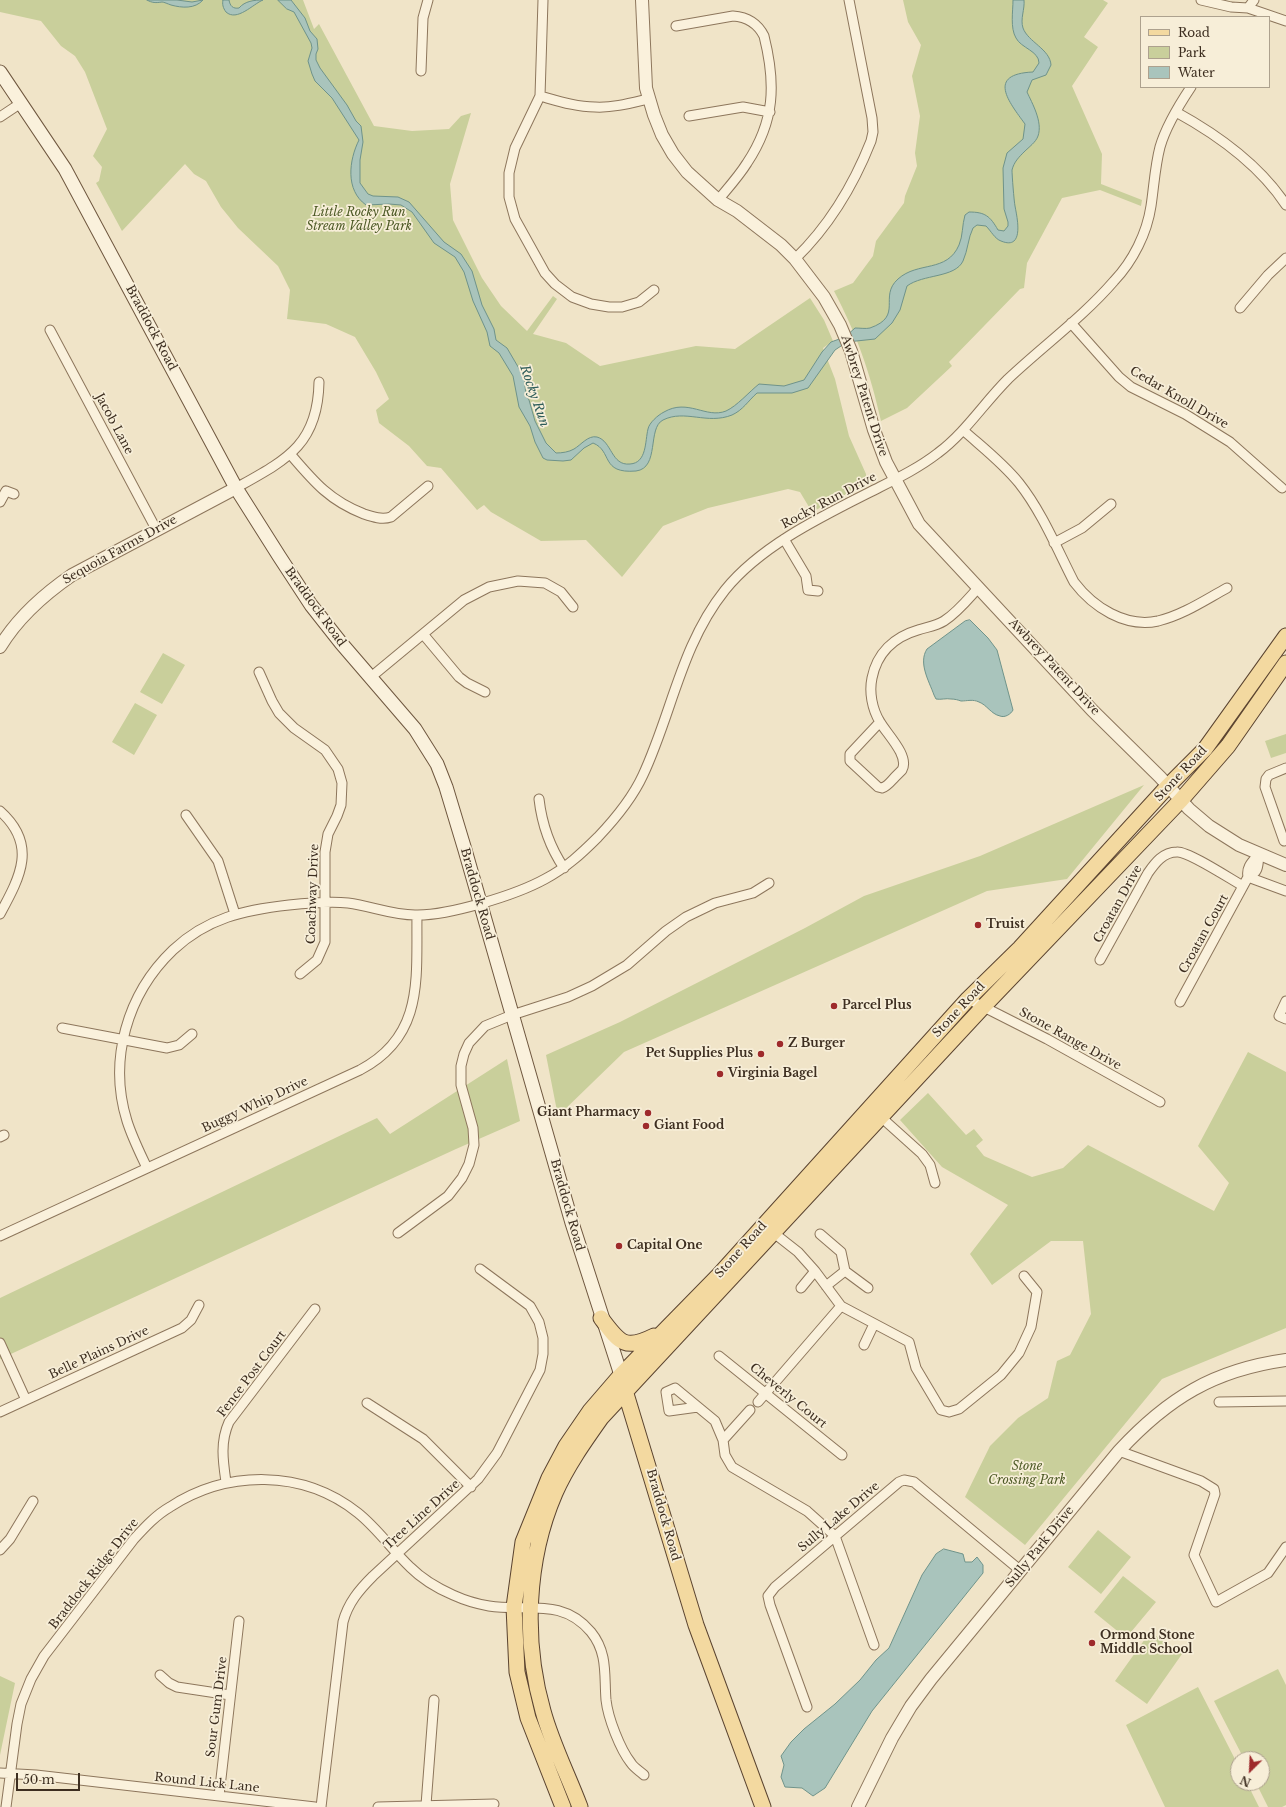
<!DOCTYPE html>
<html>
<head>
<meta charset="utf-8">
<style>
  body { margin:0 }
  #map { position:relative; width:1286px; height:1807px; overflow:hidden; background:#f0e4c8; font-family:"Libre Baskerville",serif }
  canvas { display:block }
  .legend { position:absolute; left:1140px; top:16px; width:130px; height:72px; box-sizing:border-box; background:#f7eed8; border:1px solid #ada18e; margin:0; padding:5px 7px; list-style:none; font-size:12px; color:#3d2e20 }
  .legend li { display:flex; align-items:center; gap:8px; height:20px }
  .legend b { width:20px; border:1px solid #ada18e }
  .north { position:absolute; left:1230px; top:1751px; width:40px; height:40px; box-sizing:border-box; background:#f7eed8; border:1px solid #ada18e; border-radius:50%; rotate:204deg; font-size:11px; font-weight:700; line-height:16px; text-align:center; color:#3d2e20 }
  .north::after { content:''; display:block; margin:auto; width:14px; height:18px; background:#9e2a2b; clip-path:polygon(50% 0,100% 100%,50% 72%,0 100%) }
  .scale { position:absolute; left:16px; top:1773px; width:64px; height:18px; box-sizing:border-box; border:2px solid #3d2e20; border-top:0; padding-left:5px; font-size:12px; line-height:14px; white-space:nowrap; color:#3d2e20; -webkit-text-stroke:3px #f7eed8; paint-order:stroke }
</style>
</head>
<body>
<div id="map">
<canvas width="1286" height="1807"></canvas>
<ul class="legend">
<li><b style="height:5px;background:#f3d9a0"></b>Road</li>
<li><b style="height:11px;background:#c9cf9b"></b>Park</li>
<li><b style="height:11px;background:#a9c4bc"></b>Water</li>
</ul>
<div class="north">N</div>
<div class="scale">50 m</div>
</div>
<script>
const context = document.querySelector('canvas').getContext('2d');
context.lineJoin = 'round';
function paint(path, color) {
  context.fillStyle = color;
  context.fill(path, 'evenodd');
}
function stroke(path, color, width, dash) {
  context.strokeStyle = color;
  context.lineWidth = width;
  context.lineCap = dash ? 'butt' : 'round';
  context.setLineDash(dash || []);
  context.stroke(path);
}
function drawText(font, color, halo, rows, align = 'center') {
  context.font = font + ' "Libre Baskerville",serif';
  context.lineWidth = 3.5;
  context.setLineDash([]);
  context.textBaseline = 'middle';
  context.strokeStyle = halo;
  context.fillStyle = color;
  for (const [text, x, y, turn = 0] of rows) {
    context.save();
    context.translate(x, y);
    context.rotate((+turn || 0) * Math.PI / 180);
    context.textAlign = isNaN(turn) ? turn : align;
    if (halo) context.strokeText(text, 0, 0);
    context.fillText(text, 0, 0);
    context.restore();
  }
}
const green = new Path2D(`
  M0 0H303L314 29 319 24 374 126 412 131 449 129 461 116 471 113 450 184 453 220 482 278 501 306 527 331 553 296 557 299 533 334 566 343 600 366 696 346 735 349 810 298 824 320 833 341 823 348 835 379 849 436 866 474V480L862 486 812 512 800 492 788 489 708 508 663 526 622 577 586 540 541 541 491 512 484 505 477 510 441 468 427 466 409 446 379 423 376 410 389 399 376 372 355 337 326 324 287 319 290 290 278 266 238 228 221 207 206 181 194 174 185 164 122 231 96 183 99 181 102 167 93 156 107 129 85 72 75 56 61 46 41 21 0 12Z
  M903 0H1103L1108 3 1084 37 1098 47 1072 86 1102 154 1101 184 1142 200 1141 206 1100 190 1062 198 1027 263 1024 288 1020 289 949 362 952 366 907 408 881 421C870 372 857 335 834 291L853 283 873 256 876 241 904 203 905 196 917 166 915 153 920 116 912 76 921 45 908 22Z
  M163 653 185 665 162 704 140 692Z
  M135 703 157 715 134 755 112 742Z
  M1286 734V753L1271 758 1265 741Z
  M1144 785 1067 879 987 891 624 1052 558 1116 546 1055 620 1022 805 928 864 896 980 856Z
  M1248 1052 1286 1072V1328L1162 1379 1025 1545 965 1497 990 1446 1018 1418 1048 1398 1057 1361 1070 1355 1091 1314 1083 1241H1051L992 1285 970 1254 1008 1205 942 1167 900 1120 928 1093 966 1135 974 1129 983 1140 976 1146 984 1156 1032 1177 1063 1168 1088 1145 1214 1211 1229 1183 1198 1146Z
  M507 1059 520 1121 456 1149 0 1359V1298L377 1118 390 1134Z
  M1098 1530 1131 1557 1101 1594 1068 1567Z
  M1123 1576 1156 1602 1126 1638 1094 1612Z
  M1150 1632 1182 1654 1147 1704 1115 1681Z
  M1278 1669 1286 1685V1805L1282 1807H1268L1256 1783H1262V1759H1244L1214 1701Z
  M0 1676 15 1683 0 1755Z
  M1198 1687 1238 1765V1783H1247L1259 1807H1165L1126 1725Z`);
const water = new Path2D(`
  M147 0H177L192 2 203 0C195 9 182 8 171 5 168 4 164 2 162 2 156 3 152 3 147 0Z
  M223 0H229C230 6 233 9 239 8 245 1 254 0 263 0 253 4 237 22 226 12 223 8 222 4 223 0Z
  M278 0H291L305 18 310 31 317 39 318 49 316 54V60L320 68 347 105 356 121 361 126 363 142 360 160V183L368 194 373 196 398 197 409 202 444 242 461 254 472 271 482 305 494 329 496 340 507 348 524 377 526 395 529 400 535 421 546 443 556 453C562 453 569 452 574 449 581 445 588 435 597 437 612 441 611 466 630 464 647 463 645 441 648 429 649 423 658 415 664 412 688 398 706 419 726 411 737 406 749 392 759 384L784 386 804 380 822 352 831 342 845 337 855 328C860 328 866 329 870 328 904 316 878 297 898 279 918 261 947 273 959 245 963 236 962 225 965 215L969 212C985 212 990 216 998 230L1004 231 1008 226V222L1004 209 1003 168 1007 153 1023 139 1025 124C1009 102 986 74 1033 72L1039 63C1039 51 1021 48 1016 38 1010 28 1013 11 1013 0H1024C1025 9 1020 19 1023 28 1028 42 1050 49 1051 65L1046 75 1032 80 1027 92C1032 103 1043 122 1038 136 1036 142 1029 147 1024 152 1019 157 1014 162 1012 170 1012 175 1014 201 1015 206 1017 217 1025 251 1001 241 995 239 991 231 986 226L977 225 973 228C968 238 968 250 963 261 955 278 923 274 907 286L900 310 892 323 875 339 847 342 835 350 808 388 792 393H757C748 401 743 410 732 415 707 425 685 409 663 420 647 428 660 468 636 471 600 474 613 451 593 443L584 448 571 460 563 461 547 460 543 458 535 442 530 426 519 407 513 376 499 353 490 346 487 332 473 301 464 272 455 257 434 243 412 212 401 205 389 204 366 205C345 190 349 160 359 140L332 98 315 81 312 74 308 61 312 48 311 43 294 12 287 9Z
  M970 620 988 638 997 650 1013 710C1011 714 1005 718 1000 716 991 714 987 705 979 702 973 699 967 701 961 701 958 700 955 699 951 699 946 698 941 700 936 699L934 695C929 681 918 663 927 649L965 621Z
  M944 1549 963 1554 965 1562H972L977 1557 983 1565V1573L872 1711 825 1788 813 1796 802 1788 785 1787 781 1777 784 1765 781 1756 791 1742 804 1729 835 1704 860 1680 876 1660 889 1648 922 1575 936 1554Z`);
const minor = new Path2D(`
  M543 0 540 96 515 148 509 173V197L515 219 545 273 555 284 572 297 591 304 609 307H622L639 302 654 290
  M1201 0 1231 7 1248 8 1286 21
  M1248 8 1254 0
  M676 26 733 16C747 17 758 24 764 36 776 84 775 121 747 163 739 176 728 188 718 200
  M421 71 423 18 428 0
  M540 96C558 101 576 107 595 107 613 108 631 103 648 99
  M1176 112C1218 135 1259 164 1286 205
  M689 116 743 107 770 112
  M0 117 21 103
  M795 259C828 227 854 184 871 141L873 132 872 118 849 0
  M1240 308 1268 275 1286 258
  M1071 323 1119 377 1131 387 1185 414 1230 442 1282 488
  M50 330 156 529
  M963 430C982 447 1003 463 1019 483 1042 512 1057 549 1074 582 1093 607 1125 628 1158 621 1183 615 1205 600 1227 588
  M291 455C314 482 330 501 364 514 373 517 382 520 391 517L428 486
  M236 488C286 460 318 445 319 382
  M0 502 6 491 14 494
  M784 539 806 576 808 590 818 591
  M1054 543 1082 528 1111 504
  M423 634 459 677 467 683 485 692
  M259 672 272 701 279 713 294 728 325 750 338 769 342 783 341 805 337 816 328 834 325 852V942L317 960 300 974
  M371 677 464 600 489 587 518 581 545 583 561 592 573 607
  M880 722 850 754V761L878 787 882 788C888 786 891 781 895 777 897 775 900 772 902 770 910 756 886 733 880 722 872 709 869 692 872 678 877 653 894 637 918 630 927 627 936 626 944 621 958 612 968 599 979 587
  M539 799C542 825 549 846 564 868
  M0 811C38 845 20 877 0 914
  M186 815 218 861 235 914
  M1284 841 1265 787 1266 779 1269 775 1286 768
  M1248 877 1286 891
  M1248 877C1259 873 1258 865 1259 854
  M1100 960 1148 873C1155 863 1163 852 1177 852 1188 851 1232 880 1243 886
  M968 999 1047 1039 1160 1102
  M1286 1001 1279 1016 1286 1019
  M1180 1002 1248 877C1246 867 1252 862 1259 854
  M62 1028 167 1048 179 1045 192 1034
  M882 1118 922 1154 930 1165 935 1183
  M0 1137 4 1135
  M147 1168C140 1153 132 1137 127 1121 108 1060 127 994 173 950 207 918 244 910 289 905 308 903 329 901 348 903 371 906 392 915 415 915 448 916 516 895 545 879 566 868 582 853 598 837 616 818 632 799 643 775 672 713 681 645 725 590 762 544 827 514 880 487 900 477 920 467 938 453 965 433 984 403 1008 379 1043 346 1083 317 1114 281 1133 261 1147 233 1151 206 1154 186 1155 166 1160 147 1166 126 1179 105 1191 87
  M770 1230 798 1252 815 1271 841 1306 909 1342 916 1368 941 1410 949 1412 959 1409 1001 1375 1019 1353 1031 1327 1037 1292 1024 1276
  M398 1233 448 1196 462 1178 469 1164 474 1145 473 1128 461 1085V1066L464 1054 469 1043 485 1026 512 1015 568 997 592 986 627 965 666 931 686 917 715 903 753 893 769 883
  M820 1234 841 1252 845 1271 826 1286
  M0 1236 360 1070C425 1036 416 977 417 915
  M845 1271 868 1288
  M801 1288 815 1271
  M0 1343 26 1400
  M864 1345 874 1324
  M719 1356 842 1455
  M758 1402 841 1306
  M1219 1402 1286 1401
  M367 1403 423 1439 471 1487
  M698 1407 669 1411 666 1392 675 1388 715 1421 723 1440 725 1455 732 1467 807 1511 835 1536 874 1645
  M0 1412 182 1328 191 1320 199 1305
  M723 1440 750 1410
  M1119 1451 1201 1481 1214 1489 1215 1494 1194 1555 1216 1602 1268 1573 1286 1547
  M226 1482C223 1461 220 1442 229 1422L315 1309
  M0 1550 10 1539 33 1501
  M160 1675 169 1683 177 1687 230 1695
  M807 1707 770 1605 768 1596 775 1587 899 1482 904 1480 914 1482 1021 1571
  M0 1773 36 1775 315 1807
  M219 1796 239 1621
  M426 1805 434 1700
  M6 1807 17 1724 21 1704 31 1679 44 1656 134 1539C145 1527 156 1515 170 1507 227 1470 303 1469 358 1513 378 1529 392 1550 410 1567 422 1579 437 1588 453 1595 464 1600 477 1604 489 1606 526 1612 562 1597 591 1632 608 1653 604 1675 606 1700 608 1718 620 1749 631 1763 634 1768 640 1771 644 1775
  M321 1807 343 1622C348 1603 359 1590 373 1576L478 1479 497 1453 540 1370 543 1354V1338L539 1322 530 1306 480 1269
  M378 1807 494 1804`);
const tertiary = new Path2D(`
  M642 0 646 88 654 115 662 135 673 154 687 172 718 200 737 211 781 245 795 259 824 297 840 325 851 351 874 430 886 462 919 524 1092 710 1160 777 1189 809 1209 826 1239 845 1286 865
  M0 647C18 617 43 595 72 575L236 488
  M858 1807 892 1738 911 1706 931 1679 1119 1451C1168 1398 1214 1370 1286 1360`);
const secondary = new Path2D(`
  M0 72 65 169 236 488 279 556 311 605 341 643 415 729 437 764 446 787 465 850 572 1223 621 1375`);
const primary = new Path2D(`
  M601 1318C619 1342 624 1351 654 1336
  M623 1384 696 1625 763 1807
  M563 1807 528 1718 517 1672 514 1607 523 1542 549 1478 566 1446 590 1411 621 1375 719 1275 968 999 1020 948 1168 786 1205 749 1286 636
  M580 1807C568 1775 552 1744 543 1711 523 1641 526 1560 555 1493 567 1466 584 1442 601 1418L984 1006 1181 800 1228 746 1286 663`);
const markers = [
  [978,925,4,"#9e2a2b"],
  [834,1006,4,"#9e2a2b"],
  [780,1044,4,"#9e2a2b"],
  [761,1054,4,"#9e2a2b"],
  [720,1074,4,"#9e2a2b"],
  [648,1113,4,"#9e2a2b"],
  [646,1126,4,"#9e2a2b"],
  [619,1246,4,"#9e2a2b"],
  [1092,1643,4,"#9e2a2b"]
];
const parkNames = [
  ["Little Rocky Run",359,213],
  ["Stream Valley Park",359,227],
  ["Stone",1027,1467],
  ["Crossing Park",1027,1481]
];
const streetNames = [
  ["Braddock Road",151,328,62],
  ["Awbrey Patent Drive",864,396,72],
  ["Cedar Knoll Drive",1179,398,30],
  ["Jacob Lane",114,424,62],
  ["Rocky Run Drive",829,501,-28],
  ["Sequoia Farms Drive",120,550,-29],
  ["Braddock Road",315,607,54],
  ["Awbrey Patent Drive",1054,667,47],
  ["Stone Road",1181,774,-47],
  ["Coachway Drive",313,894,-88],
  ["Braddock Road",477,894,74],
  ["Croatan Drive",1118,904,-61],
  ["Croatan Court",1204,934,-61],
  ["Stone Road",959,1010,-47],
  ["Stone Range Drive",1070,1039,29],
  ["Buggy Whip Drive",255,1105,-25],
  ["Braddock Road",567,1205,74],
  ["Stone Road",741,1250,-48],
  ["Belle Plains Drive",99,1353,-25],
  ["Fence Post Court",252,1374,-53],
  ["Cheverly Court",788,1396,39],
  ["Tree Line Drive",422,1515,-42],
  ["Braddock Road",663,1515,74],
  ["Sully Lake Drive",839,1517,-40],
  ["Sully Park Drive",1040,1547,-51],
  ["Braddock Ridge Drive",94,1574,-52],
  ["Sour Gum Drive",217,1707,-83],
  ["Round Lick Lane",207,1783,6]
];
const poiNames = [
  ["Truist",986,925],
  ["Parcel Plus",842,1006],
  ["Z Burger",788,1044],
  ["Pet Supplies Plus",753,1054,"right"],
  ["Virginia Bagel",728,1074],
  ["Giant Pharmacy",640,1113,"right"],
  ["Giant Food",654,1126],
  ["Capital One",627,1246],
  ["Ormond Stone",1100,1636],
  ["Middle School",1100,1650]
];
const waterNames = [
  ["Rocky Run",534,396,71]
];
paint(green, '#c9cf9b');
paint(water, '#a9c4bc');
stroke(water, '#6f938a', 1);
stroke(minor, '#8d765c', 11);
stroke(tertiary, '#8d765c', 14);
stroke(secondary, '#6f573f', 15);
stroke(primary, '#5b4430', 17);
stroke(minor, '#faf1dc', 9);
stroke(tertiary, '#faf1dc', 12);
stroke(secondary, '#faf1dc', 13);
stroke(primary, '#f3d9a0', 15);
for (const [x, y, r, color] of markers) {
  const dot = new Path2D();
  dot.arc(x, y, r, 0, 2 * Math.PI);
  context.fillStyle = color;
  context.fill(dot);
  stroke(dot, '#f7eed8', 1.5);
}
drawText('italic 12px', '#4d5a26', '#f7eed8', parkNames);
drawText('12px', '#3d2e20', '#f7eed8', streetNames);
drawText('bold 12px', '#3d2e20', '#f7eed8', poiNames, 'left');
drawText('italic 13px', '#2f5d5a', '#f7eed8', waterNames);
</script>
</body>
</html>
